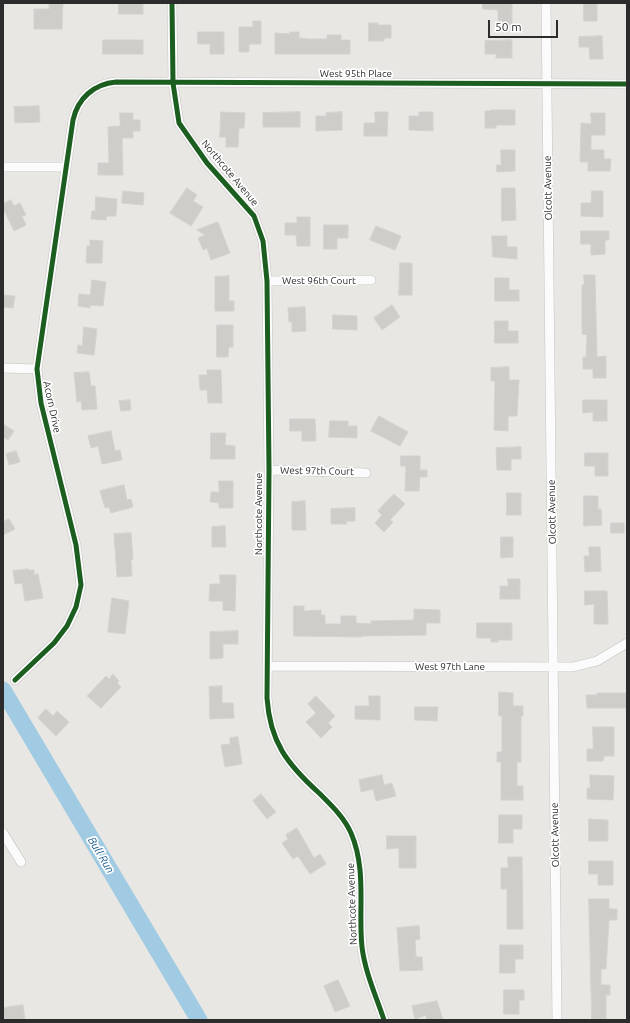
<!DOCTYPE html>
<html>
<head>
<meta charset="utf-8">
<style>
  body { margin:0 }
  #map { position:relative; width:630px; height:1023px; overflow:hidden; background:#e9e7e3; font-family:Ubuntu,sans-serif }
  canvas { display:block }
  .frame { position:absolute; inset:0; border:4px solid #2c2c2c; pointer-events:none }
  .scale { position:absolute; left:488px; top:20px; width:70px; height:18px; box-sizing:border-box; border:2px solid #2c2c2c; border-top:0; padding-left:5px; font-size:12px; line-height:14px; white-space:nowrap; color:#2c2c2c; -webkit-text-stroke:3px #fff; paint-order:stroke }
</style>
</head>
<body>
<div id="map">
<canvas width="630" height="1023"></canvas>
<div class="frame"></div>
<div class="scale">50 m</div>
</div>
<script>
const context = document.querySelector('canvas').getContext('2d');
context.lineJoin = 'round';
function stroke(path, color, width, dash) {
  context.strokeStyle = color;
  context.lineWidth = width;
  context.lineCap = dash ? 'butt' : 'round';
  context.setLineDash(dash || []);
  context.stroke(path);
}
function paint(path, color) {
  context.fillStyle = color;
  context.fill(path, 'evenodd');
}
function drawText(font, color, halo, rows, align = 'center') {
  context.font = font + ' Ubuntu,sans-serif';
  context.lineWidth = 3.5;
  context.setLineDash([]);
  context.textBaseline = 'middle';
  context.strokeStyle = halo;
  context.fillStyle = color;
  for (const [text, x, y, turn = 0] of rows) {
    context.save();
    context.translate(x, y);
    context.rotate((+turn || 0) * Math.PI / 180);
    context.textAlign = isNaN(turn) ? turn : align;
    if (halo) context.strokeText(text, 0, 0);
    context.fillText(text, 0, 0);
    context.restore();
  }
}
const river = new Path2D(`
  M3 690 199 1020`);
const building = new Path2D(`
  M49 3H63L62 29H34V9H49Z
  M119 3H143V14H119Z
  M483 3H512V25H498V10L483 9Z
  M584 3H597V21H584Z
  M253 21H261V44H249V52H239V27H253Z
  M369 23H378V25H391V38H384V41H369Z
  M198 32H224V54H210V44H198Z
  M290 32H299V38L309 39H327V35H341V40H350V54H275V33L290 34Z
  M602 36 603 59H590L589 47H579V37Z
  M103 40H143V54H103Z
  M512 40V58H496V54H485V41Z
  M39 106 40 122 15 123 14 107Z
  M491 110H515V125H496V128H485V111H491Z
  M221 112 245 113 244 128H239L238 147H226V137H220Z
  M300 112V127H263V113Z
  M342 112V130L316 131V116H326V113Z
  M375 112H388L387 136H364V123H375Z
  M419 112H433V131L409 130V116H419Z
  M120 113H133V120H140V131H133V138H122L123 175H98V163H109L108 127 120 126Z
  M591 113H605V135H591V150H604V159H611L610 171H588V162H580L581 123 591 124Z
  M501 150H515V171L497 172 496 165H501Z
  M187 188 197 195 193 201 203 207 191 226 170 213Z
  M502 188H515L516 220 502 221Z
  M123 191 144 193 143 205 122 203Z
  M592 191H603V217L581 216V203H591Z
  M96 197 117 199 116 216H107L106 220 91 219 92 211H95Z
  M11 200 14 206 20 203 26 215 22 216 26 225 14 231 3 208V204Z
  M297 217H310V246H297L296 235H285V223H297Z
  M218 222 230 253 211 260 207 248 203 250 198 238 205 235 197 230Z
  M324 225H348V238H337V249H324Z
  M376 226 401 236 395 250 370 240Z
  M581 231H609V240H605V254L591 255V244H581Z
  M492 236H507V247H517V259L493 257Z
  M90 240 103 241 102 263H86L87 246H90Z
  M400 263H412V295H399Z
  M584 275H595L597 357 606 356V378H593V369H583V357H586L587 335 582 334V285H584Z
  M229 276V301H234V311H215V277Z
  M495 278H509V290H519V301H495Z
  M92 280 106 282 103 306 90 305V308L78 306 79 294 90 295Z
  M3 295 15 296 13 308 3 307Z
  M392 305 400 317 382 330 374 318Z
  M305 307 306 331 292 332V322H289L288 308Z
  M333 315 357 316V330L333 329Z
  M495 321H508V331H518V343H495Z
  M217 325H233V347H229L228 357H217Z
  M84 327 97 329 94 355 77 353 78 345 82 346Z
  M509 367V380H519L517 416H508V431L494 430 495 381H491V368Z
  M207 370H221L222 403H208L207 390H200L199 375H207Z
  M89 372 91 386H95L97 409 82 410 81 401 77 402 74 373Z
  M130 400 131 410 121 411 119 401Z
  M583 400H607V421H593V412L583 413Z
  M379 416 408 432 400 446 371 431Z
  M290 419H315L316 441H302V431H290Z
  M330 421H348V426H357V438L329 437Z
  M3 424 14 431 8 440 3 437Z
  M111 431 115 451 120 450 122 460 102 464 98 446 91 448 88 436Z
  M211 433H226L225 445 235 446V459H211Z
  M521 447V459H511V470H497L496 448Z
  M16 451 20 462 9 465 6 454Z
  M585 453H608V476H595V466H585Z
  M401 456H420V470H427V477H420L419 491H405L406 466H401Z
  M219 481H233V508H219V503L210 502 211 492H219Z
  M124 485 127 500 131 499 133 507 111 513 109 507 105 508 100 491Z
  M507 493H521V515H507Z
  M394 494 405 504 390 520 393 522 384 532 375 523 382 515 378 511Z
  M584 496H598V509H601L602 525 584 526Z
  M305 501 306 530H292V502Z
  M355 508V521H346L347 524H331V509Z
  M9 519 15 529 3 535V522Z
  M611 523H624V533H611Z
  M225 526 226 547H212V527Z
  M131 533 133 559 131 560 132 576 117 577 114 534Z
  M501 537H513V557L501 558Z
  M589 547H600L601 571 585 572 584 556H589Z
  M28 569V570H34V575L38 574 43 598 25 601 22 583 15 584 13 571Z
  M220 575H236L235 611 223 610V601H209L210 584H220Z
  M508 579H520V599H500V586H508Z
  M585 591H607L608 624H594V604L585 605Z
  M112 598 129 601 125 634 108 632Z
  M294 606H304V611L321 610V615H325V624H341V616H356V623L371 624V621L414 620V609L440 610V623H426V635L362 636V637L294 636Z
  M477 623H512V640H498V642H491V638H477Z
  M238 631V644H223V658L210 659V632Z
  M113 674 119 681 117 683 121 687 101 708 87 696 106 676 109 679Z
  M222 686V703H233L234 718 210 719 209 687Z
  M499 692 513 693V706H523V716H521V762H517V786H523V800H501V762H497V752H502V716H499Z
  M597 693H627V708H587L586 695H597Z
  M316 696 335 716 328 723 332 727 321 738 306 722 316 713 308 704Z
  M369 696H380V720L355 719V706H369Z
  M415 707H438L437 721 415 720Z
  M46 709 53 716 57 711 69 722 56 736 38 718Z
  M593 727H614V756H604L603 761H587V749H593Z
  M238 737 242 764 225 767 221 745 230 744V738Z
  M382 775 384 785 392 783 396 796 376 801 373 789 361 792 359 780Z
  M590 775 614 776 613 800 587 799V788H590Z
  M261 794 276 812 267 819 253 801Z
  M499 815H522V829H513V843H499Z
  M589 819 608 820V841H589Z
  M297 828 314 858 320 854 326 864 310 874 298 856 293 859 282 843 288 839 286 835Z
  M387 836H416V868H399V848L387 849Z
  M508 857H522L523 929H507V889H501V868H508Z
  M589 861H613V885H598V874H589Z
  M589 899H609V909H617V920H609L606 969H601V985H610V995H606V1019H592Z
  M419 926 420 939 415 940 416 957H422L423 970 400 971 397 928Z
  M500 945H523V959H515V973H500Z
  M338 980 350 1006 335 1012 324 986Z
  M504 990H524V1000H519V1014H504Z
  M437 1001 443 1020H427L426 1015 415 1019 412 1006Z
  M23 1005 25 1020H3V1008Z`);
const street = new Path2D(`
  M172 3 173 83 179 123 207 163 254 216 263 241 267 281 269 470 267 698C270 742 287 764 319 793 331 805 344 817 351 833 367 870 358 909 362 947 365 972 376 996 384 1020
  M546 3 557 1020
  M3 167H66
  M267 281 371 280
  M3 368 37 369
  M269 470 366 473
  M267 666 573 667 597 661 627 643
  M15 680 54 643 67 626 76 607 81 585 76 545 41 403 37 369 73 120C78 98 94 84 116 82L627 84
  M3 833 21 862`);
const cycleway = new Path2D(`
  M172 3 173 83 179 123 207 163 254 216 263 241 267 281 269 470 267 698C270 742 287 764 319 793 331 805 344 817 351 833 367 870 358 909 362 947 365 972 376 996 384 1020
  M15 680 54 643 67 626 76 607 81 585 76 545 41 403 37 369 73 120C78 98 94 84 116 82L627 84`);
const streetNames = [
  ["West 95th Place",356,74],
  ["Northcote Avenue",230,173,50],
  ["Olcott Avenue",548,188,-91],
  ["West 96th Court",319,281],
  ["Acorn Drive",52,407,78],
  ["West 97th Court",317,471,1],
  ["Olcott Avenue",552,512,-91],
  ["Northcote Avenue",259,514,-90],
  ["West 97th Lane",450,667],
  ["Olcott Avenue",555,835,-91],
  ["Northcote Avenue",352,904,-92]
];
const waterNames = [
  ["Bull Run",101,855,59]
];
stroke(river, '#a0cbe2', 17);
paint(building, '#cecdca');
stroke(building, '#d4d2cf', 1);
stroke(street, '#c4c3c2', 10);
stroke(street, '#fcfbfb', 9);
stroke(cycleway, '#1b5e20', 5);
drawText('10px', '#2c2c2c', '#fff', streetNames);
drawText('italic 11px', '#1e5e8e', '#fff', waterNames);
</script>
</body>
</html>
